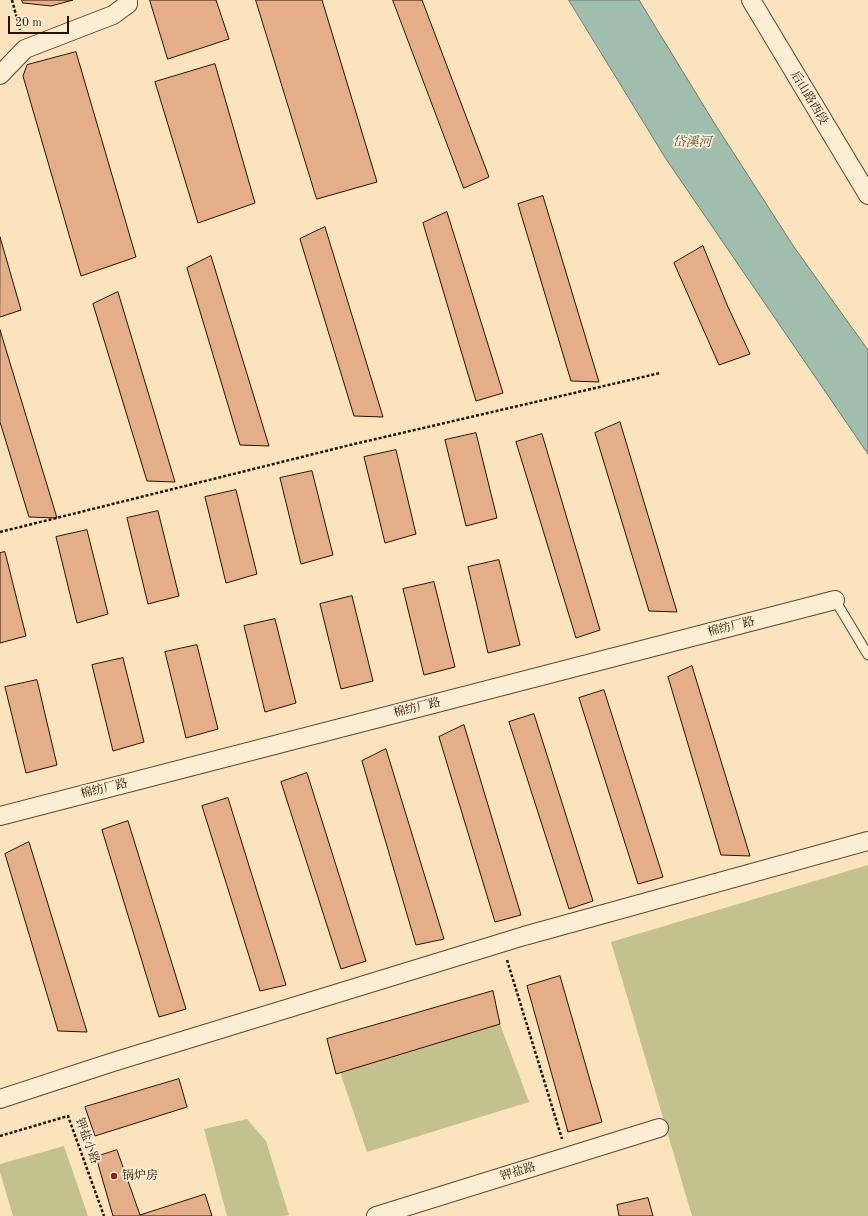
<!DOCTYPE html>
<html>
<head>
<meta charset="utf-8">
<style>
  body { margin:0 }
  #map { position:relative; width:868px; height:1216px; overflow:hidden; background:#fbe3be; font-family:"Old Standard TT",serif }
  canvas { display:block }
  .scale { position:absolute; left:8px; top:16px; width:61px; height:18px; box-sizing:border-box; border:2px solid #2b1000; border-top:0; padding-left:5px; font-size:12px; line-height:14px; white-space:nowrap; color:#2b1000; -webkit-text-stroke:3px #fcedd5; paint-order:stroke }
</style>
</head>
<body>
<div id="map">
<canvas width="868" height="1216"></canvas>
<div class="scale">20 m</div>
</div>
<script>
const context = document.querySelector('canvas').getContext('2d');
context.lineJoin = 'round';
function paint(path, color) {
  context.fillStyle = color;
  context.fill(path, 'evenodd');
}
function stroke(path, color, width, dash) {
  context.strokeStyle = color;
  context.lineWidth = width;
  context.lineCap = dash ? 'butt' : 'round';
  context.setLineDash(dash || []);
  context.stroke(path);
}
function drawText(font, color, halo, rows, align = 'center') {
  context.font = font + ' "Old Standard TT","Noto Serif SC",serif';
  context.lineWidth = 3.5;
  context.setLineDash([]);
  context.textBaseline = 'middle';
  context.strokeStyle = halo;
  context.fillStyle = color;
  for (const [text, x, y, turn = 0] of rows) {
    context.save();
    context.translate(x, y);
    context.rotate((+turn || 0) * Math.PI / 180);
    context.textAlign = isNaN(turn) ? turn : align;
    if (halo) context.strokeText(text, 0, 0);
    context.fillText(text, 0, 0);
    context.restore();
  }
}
const green = new Path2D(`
  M868 865V1216H692L611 942Z
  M500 1024 529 1102 367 1152 340 1072Z
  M247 1119 266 1141 289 1215 284 1216H227L204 1129Z
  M64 1146 88 1216H13L0 1172V1164Z`);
const water = new Path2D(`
  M569 0H639L713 121 794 247 868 350V454L666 159Z`);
const building = new Path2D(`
  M22 0H73L51 6 23 3Z
  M150 0H216L229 39 168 59Z
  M256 0H322L377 182 317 199Z
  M393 0H422L489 177 464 188Z
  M76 52 136 257 81 276 23 76 27 65Z
  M215 64 255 203 198 223 155 82Z
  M543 196 599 382 571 381 518 204Z
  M447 212 503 393 476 401 423 223Z
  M325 227 383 417 354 416 300 239Z
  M0 237 21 310 0 317Z
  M703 246 728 307 750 354 719 365 674 263Z
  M211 256 269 446 240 445 187 268Z
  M118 292 175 482 147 481 93 304Z
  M0 330 57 518 29 517 0 422Z
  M620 422 677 612 649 611 595 433Z
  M476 433 497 518 466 526 445 440Z
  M542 434 600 630 576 638 516 442Z
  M396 450 416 534 385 543 364 457Z
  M312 471 333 555 301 564 280 478Z
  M236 490 257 574 226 583 205 497Z
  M158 511 179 596 148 604 127 518Z
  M87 530 108 614 77 623 56 537Z
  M5 552 26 636 0 643V553Z
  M499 560 520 645 488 653 468 567Z
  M434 582 455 667 424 675 403 589Z
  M352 596 373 681 341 689 320 604Z
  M275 619 296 703 265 712 244 626Z
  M197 645 218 729 186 738 165 652Z
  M123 658 144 742 113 751 92 665Z
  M692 666 750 856 721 855 668 677Z
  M37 680 57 765 26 773 5 687Z
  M604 690 663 877 638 884 579 698Z
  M534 714 593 901 569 909 509 722Z
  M464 725 521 915 495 922 439 737Z
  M386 749 444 939 416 945 362 761Z
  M307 773 366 961 341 969 281 782Z
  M228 798 286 985 260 991 202 806Z
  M128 821 186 1009 159 1017 102 830Z
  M29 842 87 1032 58 1031 5 854Z
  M560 976 602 1122 568 1132 527 986Z
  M493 991 500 1024 336 1074 327 1039Z
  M179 1079 187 1107 95 1136 85 1107Z
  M117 1150 140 1215 205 1194 212 1216H113L96 1157Z
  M648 1198 653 1216H619L617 1205Z`);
const path = new Path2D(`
  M12 0 20 30
  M0 532 350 445 660 373
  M507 960 562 1139
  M0 1136 68 1116 104 1216`);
const service = new Path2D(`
  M835 600 868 655`);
const minor = new Path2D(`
  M751 0 868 195
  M0 75 25 49 113 15 128 4V0
  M0 816 835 600
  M0 1099 110 1063 524 936 868 841
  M376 1216 659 1128`);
const markers = [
  [114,1176,4,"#8f2418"]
];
const streetNames = [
  ["后山路西段",809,98,59],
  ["棉纺厂路",731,627,-14],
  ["棉纺厂路",417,708,-14],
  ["棉纺厂路",104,789,-14],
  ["钾盐小路",87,1141,70],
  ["钾盐路",518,1172,-17]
];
const poiNames = [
  ["锅炉房",122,1176]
];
const waterNames = [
  ["岱溪河",692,143]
];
paint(green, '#c3c28e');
paint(water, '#9fbead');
stroke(water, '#717868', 1);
paint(building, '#e4af88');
stroke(building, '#2b1000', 1);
stroke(service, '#5f4530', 11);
stroke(minor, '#5f4530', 20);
stroke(path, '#2b1000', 2.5, [3, 2]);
stroke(service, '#fcedd5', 9);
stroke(minor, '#fcedd5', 18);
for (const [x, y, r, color] of markers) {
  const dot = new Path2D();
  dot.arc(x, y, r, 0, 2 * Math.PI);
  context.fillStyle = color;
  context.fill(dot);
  stroke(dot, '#fcedd5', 1.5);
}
drawText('12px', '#2b1000', '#fcedd5', streetNames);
drawText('12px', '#2b1000', '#fcedd5', poiNames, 'left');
drawText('italic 13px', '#544d3d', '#fcedd5', waterNames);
</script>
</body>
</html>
